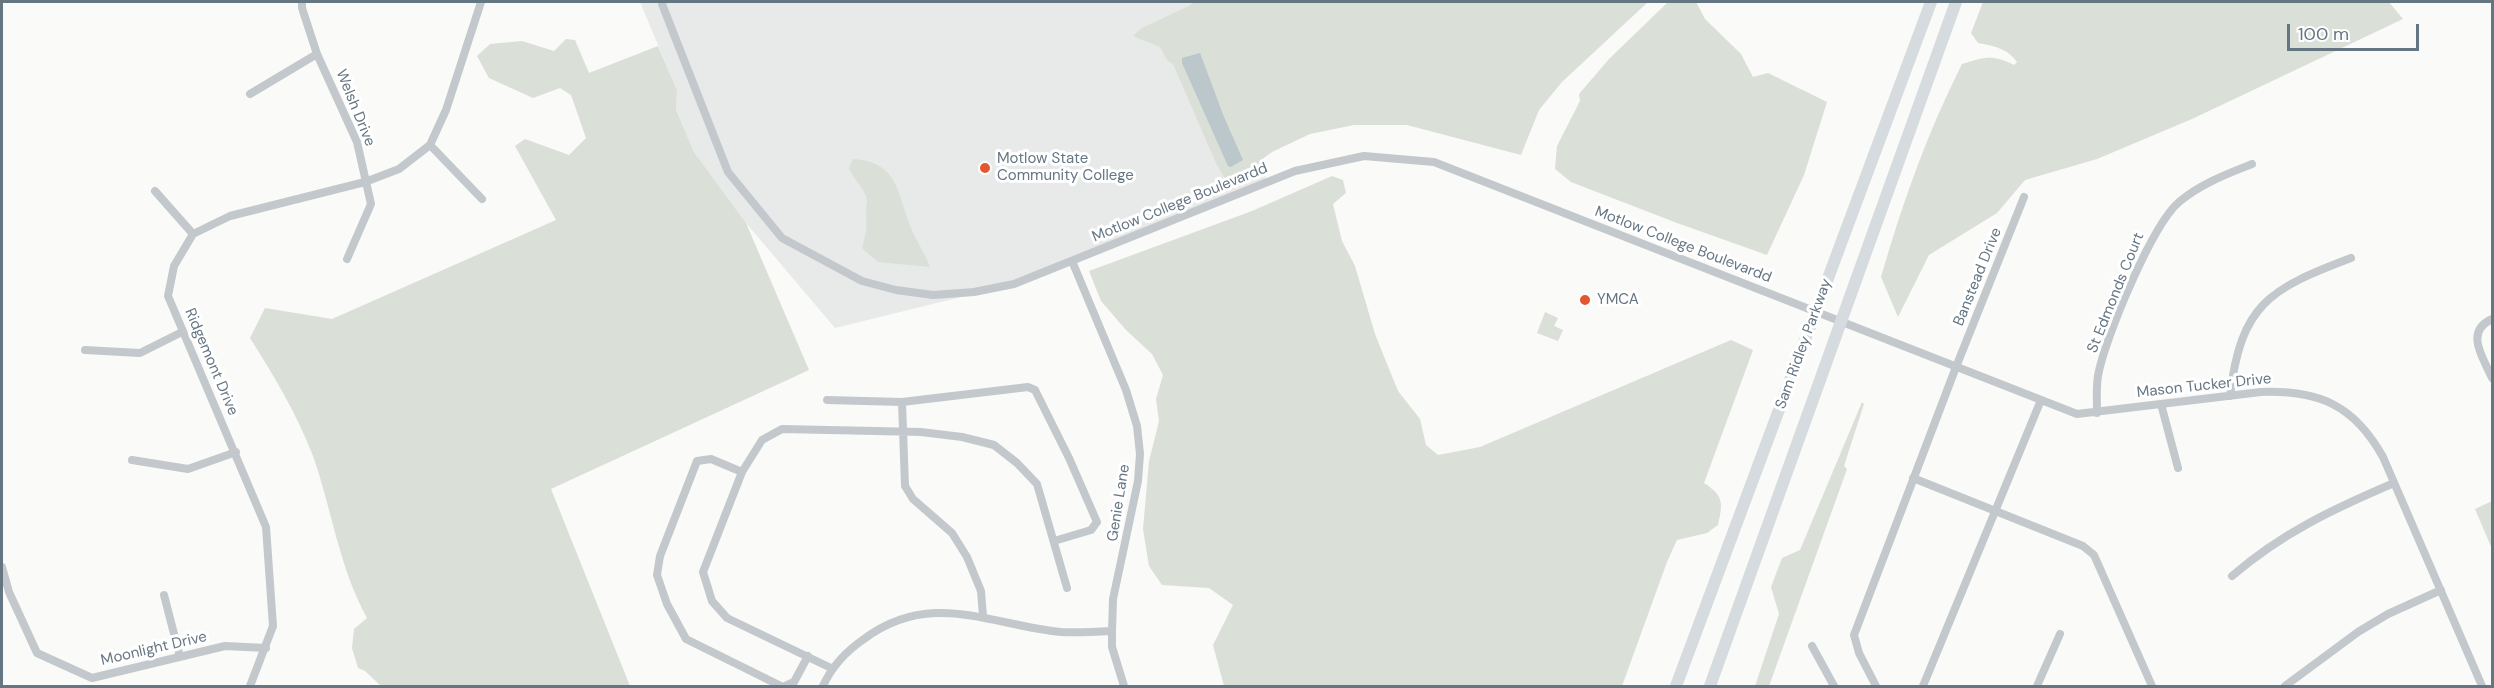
<!DOCTYPE html>
<html>
<head>
<meta charset="utf-8">
<style>
  body { margin:0 }
  #map { position:relative; width:2494px; height:688px; overflow:hidden; background:#fafaf8; font-family:"DM Sans",sans-serif }
  canvas { display:block }
  .frame { position:absolute; inset:0; border:3px solid #657683; pointer-events:none }
  .scale { position:absolute; left:2287px; top:24px; width:132px; height:27px; box-sizing:border-box; border:3px solid #657683; border-top:0; padding-left:8px; font-size:18px; line-height:21px; white-space:nowrap; color:#657683; -webkit-text-stroke:4px #fff; paint-order:stroke }
</style>
</head>
<body>
<div id="map">
<canvas width="2494" height="688"></canvas>
<div class="frame"></div>
<div class="scale">100 m</div>
</div>
<script>
const context = document.querySelector('canvas').getContext('2d');
context.lineJoin = 'round';
function paint(path, color) {
  context.fillStyle = color;
  context.fill(path, 'evenodd');
}
function stroke(path, color, width, dash) {
  context.strokeStyle = color;
  context.lineWidth = width;
  context.lineCap = dash ? 'butt' : 'round';
  context.setLineDash(dash || []);
  context.stroke(path);
}
function drawText(font, color, halo, rows, align = 'center') {
  context.font = font + ' "DM Sans",sans-serif';
  context.lineWidth = 6;
  context.setLineDash([]);
  context.textBaseline = 'middle';
  context.strokeStyle = halo;
  context.fillStyle = color;
  for (const [text, x, y, turn = 0] of rows) {
    context.save();
    context.translate(x, y);
    context.rotate((+turn || 0) * Math.PI / 180);
    context.textAlign = isNaN(turn) ? turn : align;
    if (halo) context.strokeText(text, 0, 0);
    context.fillText(text, 0, 0);
    context.restore();
  }
}
const built = new Path2D(`
  M640 2H1243L1267 183 1014 284 835 328 746 223 694 152 676 110 677 90Z`);
const green = new Path2D(`
  M1192 2H1648L1562 82 1539 110 1521 155 1407 125H1354L1310 134 1272 152 1261 160 1253 175 1228 184 1216 163 1173 64 1167 60 1160 47 1133 36 1142 28 1191 5Z
  M1668 2H1696L1705 19 1741 54 1753 77 1768 73 1827 102 1804 175 1767 255 1677 223 1571 182 1555 169 1557 146 1580 101 1579 94 1609 59Z
  M1983 2H2389L2403 19 2192 119 2097 159 2025 180 1997 213 1929 255 1898 317 1881 277C1902 204 1928 131 1962 64 1984 57 1993 54 2014 65L2017 62C2007 48 1994 46 1978 43L1971 33Z
  M566 39 575 40 589 73 658 46 677 90 676 110 694 152 746 223 809 370 551 489 630 686H381L365 671 358 668 352 648 354 629 367 618C339 567 332 510 313 456 297 414 274 376 250 338L265 308 332 319 556 220 515 146 525 139 569 155 586 138 571 95 560 88 533 98 489 78 477 56 490 44 522 41 554 51Z
  M853 159C895 162 896 186 908 220 913 236 924 251 930 267L878 262 862 248C867 230 867 228 866 210 866 205 868 201 866 196 862 185 854 180 849 168Z
  M1332 176 1343 180 1346 193 1333 204 1342 241 1355 266 1375 334 1398 391 1420 419 1426 445 1438 455 1480 447 1731 340 1753 350 1704 483C1724 496 1723 503 1718 525L1707 533 1677 540 1667 562 1622 686H1224L1213 645 1233 605 1209 588 1162 585 1149 566 1143 529 1149 461 1159 421 1156 399 1163 375 1152 354 1126 330 1101 301 1089 271 1252 211Z
  M1545 312 1558 318 1554 326 1563 330 1558 341 1537 333Z
  M1862 402 1864 404 1844 466 1847 469 1769 686H1755L1779 614 1771 587 1782 558 1800 550Z
  M2492 501V549L2475 509Z`);
const water = new Path2D(`
  M1200 53 1224 117 1243 160 1231 167 1228 166 1182 63V58Z`);
const street = new Path2D(`
  M302 2V8L317 54 357 142 371 204 347 259
  M663 2 662 4 728 172 782 238 862 281 896 290 933 295 974 292 1014 284 1295 171 1364 156 1434 162 2077 414 2261 392C2319 390 2354 405 2383 457L2482 686
  M250 94 317 54
  M430 145 482 199
  M155 191 193 234
  M1072 261 1126 390 1137 426 1140 454 1138 481 1113 599 1112 631V647L1124 686
  M2492 319C2464 332 2483 357 2492 378
  M85 350 140 353 182 332
  M2230 396C2241 304 2269 289 2351 258
  M827 400 902 402
  M2161 404 2178 468
  M2097 413C2097 401 2096 388 2098 376 2104 340 2152 225 2179 202 2200 184 2227 174 2252 164
  M132 460 188 469 236 452
  M742 472 711 459 697 461 660 556 657 575 667 604 686 639 781 686
  M1913 478 2083 546 2094 555 2152 686
  M2 567 9 592 37 653 92 678 225 646 266 648
  M2232 576C2282 533 2333 509 2394 483
  M164 595 180 657
  M983 616 981 591 967 557 952 533 913 499 905 486 902 402 1028 387 1035 390 1069 458 1097 522 1091 530 1054 541
  M1812 646 1834 686
  M831 668 727 618 712 601 703 572 742 472 762 440 782 429 921 432 962 437 994 445 1017 463 1037 484 1067 588
  M250 686 273 626 266 527 168 296 174 266 193 234 230 216 365 182 399 169 430 145 446 110 481 2
  M785 686 794 682 808 656
  M823 686C832 666 845 652 864 639 931 589 990 625 1061 632 1078 633 1095 632 1112 631
  M1876 686 1859 653 1854 635 1956 367 2024 197
  M1923 686 2041 400
  M2037 686 2060 634
  M2285 686 2358 632 2388 614 2441 590`);
const primary = new Path2D(`
  M1676 686 1931 2
  M1710 686 1956 2`);
const markers = [
  [985,168,6,"#e4572e"],
  [1585,300,6,"#e4572e"]
];
const streetNames = [
  ["Welsh Drive",355,108,68],
  ["Motlow College Boulevardd",1180,203,-22],
  ["Motlow College Boulevardd",1683,245,21],
  ["Banstead Drive",1978,277,-68],
  ["St Edmonds Court",2116,293,-68],
  ["Sam Ridley Parkway",1804,344,-70],
  ["Ridgemont Drive",211,362,67],
  ["Mason Tucker Drive",2204,386,-6],
  ["Genie Lane",1119,503,-81],
  ["Moonlight Drive",154,649,-13]
];
const poiNames = [
  ["Motlow State",997,159],
  ["Community College",997,176],
  ["YMCA",1597,300]
];
paint(built, '#e8e9e9');
paint(green, '#dadfd7');
paint(water, '#bbc7cb');
stroke(street, '#c3c8cc', 8);
stroke(primary, '#d6dbdf', 12);
for (const [x, y, r, color] of markers) {
  const dot = new Path2D();
  dot.arc(x, y, r, 0, 2 * Math.PI);
  context.fillStyle = color;
  context.fill(dot);
  stroke(dot, '#fff', 2);
}
drawText('15px', '#657683', '#fff', streetNames);
drawText('15px', '#657683', '#fff', poiNames, 'left');
</script>
</body>
</html>
